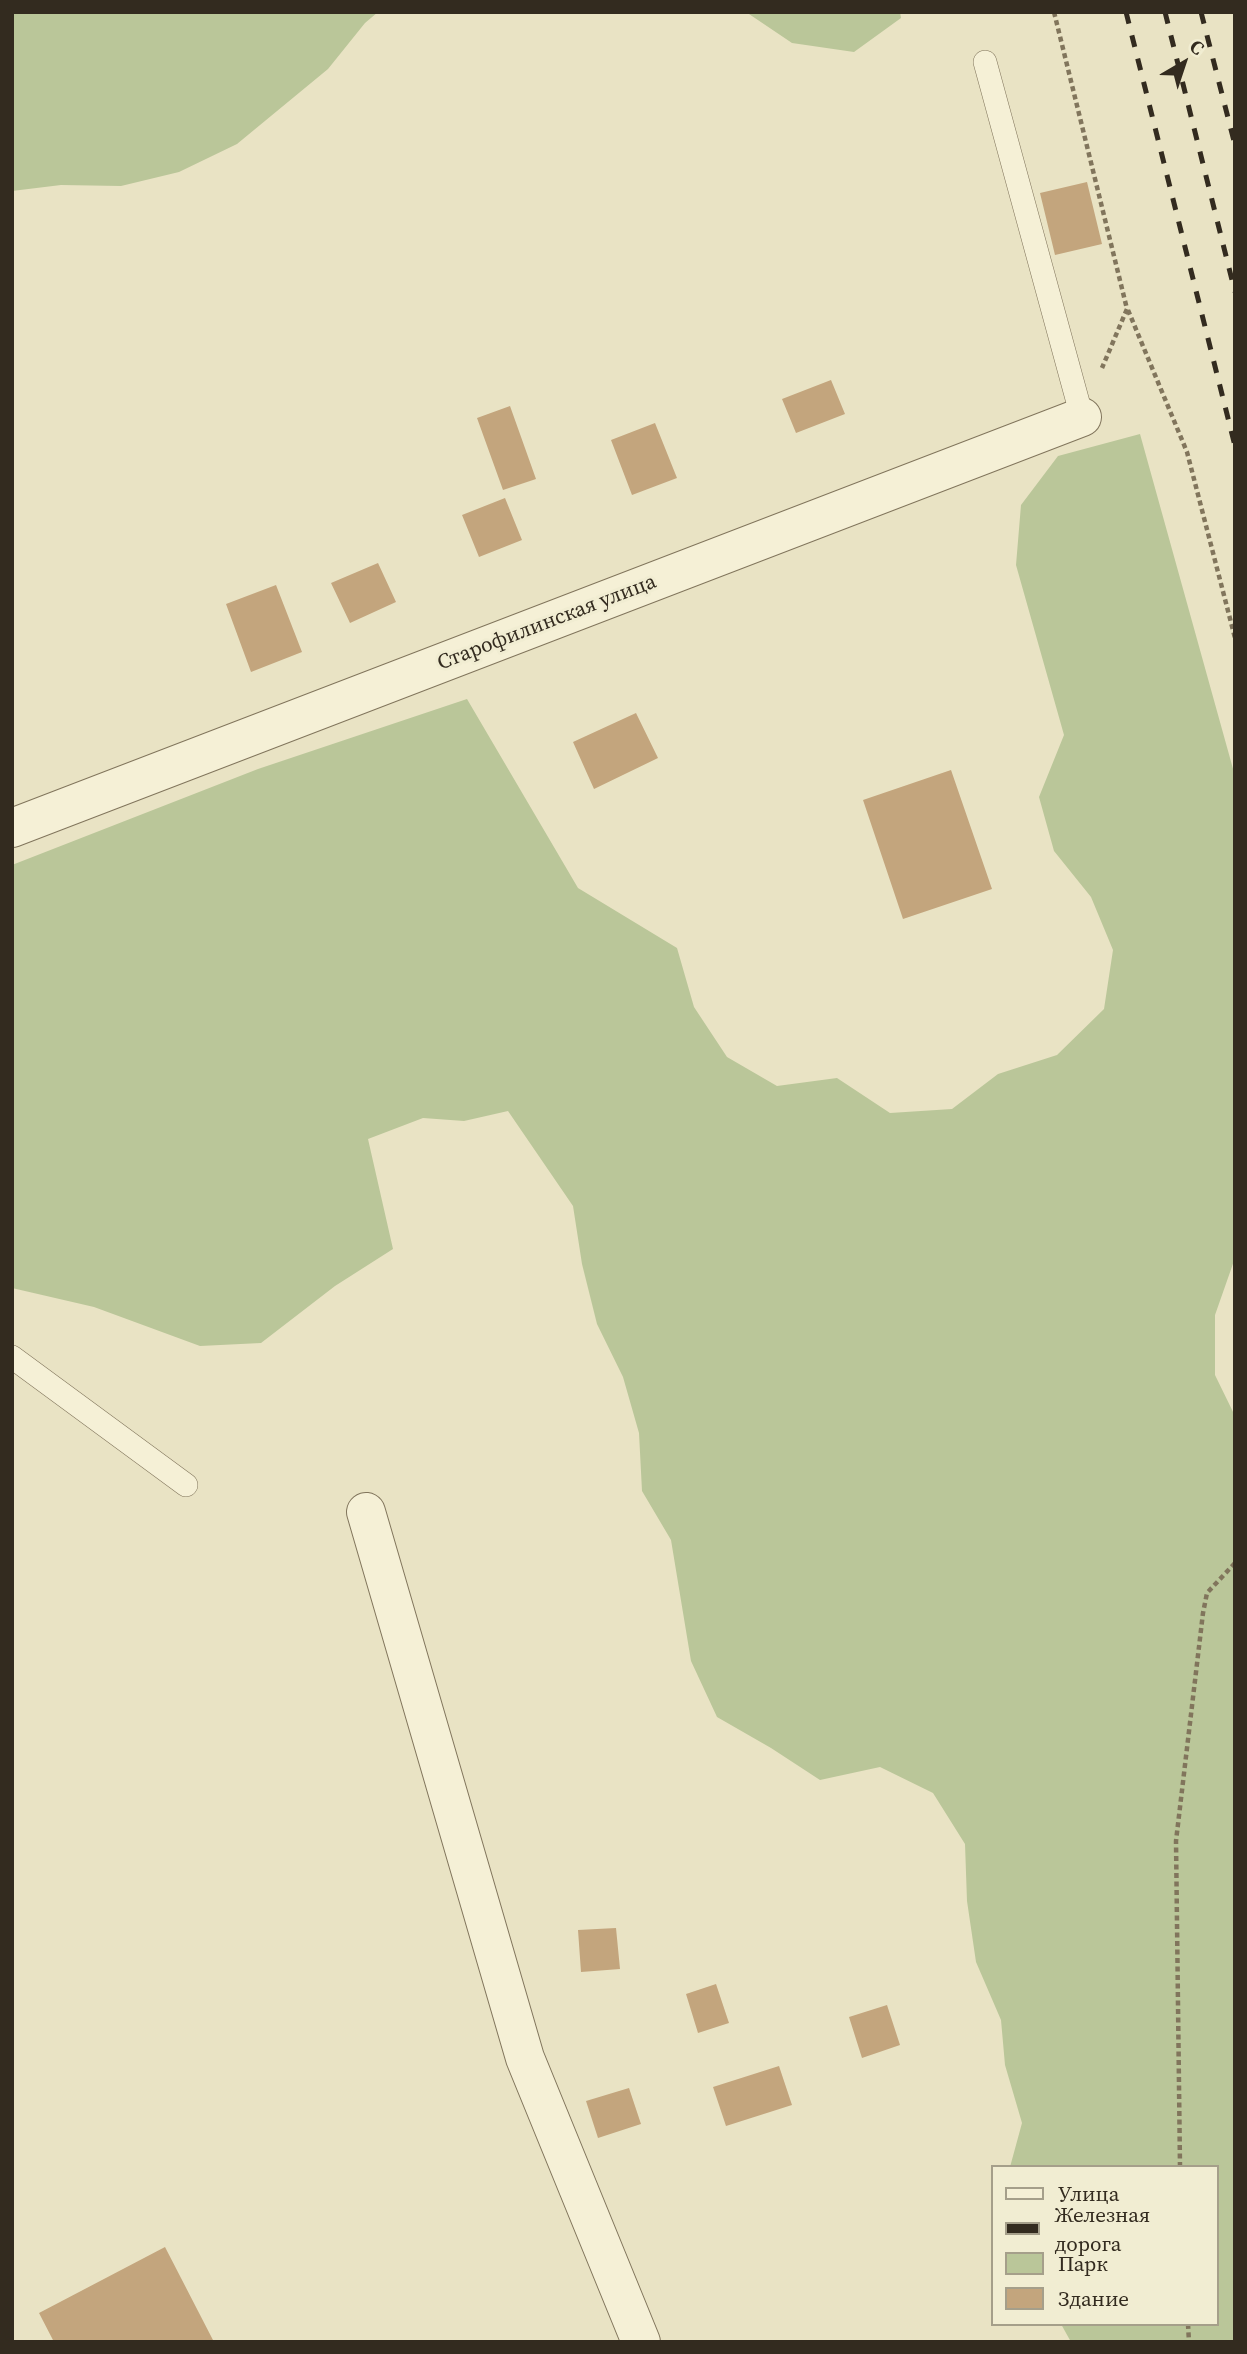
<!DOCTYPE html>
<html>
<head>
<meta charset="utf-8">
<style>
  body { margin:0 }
  #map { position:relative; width:1247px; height:2354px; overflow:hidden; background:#e9e3c4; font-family:"Source Serif 4",serif }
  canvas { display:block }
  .frame { position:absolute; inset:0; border:14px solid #332b1f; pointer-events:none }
  .legend { position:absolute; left:991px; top:2165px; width:228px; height:161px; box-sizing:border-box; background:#f1edd2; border:2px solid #a59f8a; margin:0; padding:9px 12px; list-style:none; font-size:21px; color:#332b1f }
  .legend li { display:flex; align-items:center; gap:14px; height:35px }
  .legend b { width:35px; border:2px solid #a59f8a }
  .north { position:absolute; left:1149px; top:28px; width:70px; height:70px; -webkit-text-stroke:5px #f1edd2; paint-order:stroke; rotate:39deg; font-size:19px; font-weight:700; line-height:28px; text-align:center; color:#332b1f }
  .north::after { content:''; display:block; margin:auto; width:24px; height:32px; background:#332b1f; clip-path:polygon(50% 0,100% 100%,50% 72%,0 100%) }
</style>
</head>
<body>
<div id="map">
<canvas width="1247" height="2354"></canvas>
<div class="frame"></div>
<ul class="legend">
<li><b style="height:9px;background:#f5f0d6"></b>Улица</li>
<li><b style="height:9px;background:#332b1f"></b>Железная дорога</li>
<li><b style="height:19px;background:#bac699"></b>Парк</li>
<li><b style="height:19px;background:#c3a57d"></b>Здание</li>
</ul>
<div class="north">С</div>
</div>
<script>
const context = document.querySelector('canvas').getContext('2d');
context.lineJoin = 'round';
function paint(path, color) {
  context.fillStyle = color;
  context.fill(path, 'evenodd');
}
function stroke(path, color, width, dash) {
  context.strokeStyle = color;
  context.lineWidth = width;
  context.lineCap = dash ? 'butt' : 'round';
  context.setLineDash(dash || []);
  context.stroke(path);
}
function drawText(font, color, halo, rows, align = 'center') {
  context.font = font + ' "Source Serif 4",serif';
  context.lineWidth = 6;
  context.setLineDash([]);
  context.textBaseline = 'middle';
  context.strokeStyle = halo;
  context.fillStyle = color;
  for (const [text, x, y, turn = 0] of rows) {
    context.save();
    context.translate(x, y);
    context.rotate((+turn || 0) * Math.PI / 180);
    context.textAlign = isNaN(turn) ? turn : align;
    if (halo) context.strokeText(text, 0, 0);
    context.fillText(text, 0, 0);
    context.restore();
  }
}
const green = new Path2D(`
  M12 12H378L365 23 328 69 237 144 179 172 121 186 61 185 12 191Z
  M746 12H900L901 18 854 52 792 43Z
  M1140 434 1235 776V1258L1215 1315V1375L1235 1416V2342H1071L1061 2324H1217V2167H1010L1022 2123 1005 2065 1001 2020 976 1962 967 1901 965 1844 933 1793 880 1767 820 1780 771 1748 717 1717 691 1661 671 1540 642 1491 639 1433 623 1377 597 1324 582 1264 573 1206 508 1111 464 1121 423 1118 368 1139 393 1249 335 1286 261 1343 200 1346 94 1307 12 1288V865L258 769 467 699 578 888 677 948 694 1007 727 1057 777 1086 837 1078 890 1113 952 1109 998 1074 1057 1055 1104 1009 1113 950 1091 897 1054 851 1039 797 1064 735 1016 565 1021 505 1058 456Z`);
const building = new Path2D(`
  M1087 182 1102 244 1055 255 1040 193Z
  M831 380 845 414 796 433 782 399Z
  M510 406 536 479 503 490 477 418Z
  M655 423 677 478 632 495 611 440Z
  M505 498 522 540 479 557 462 515Z
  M378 563 396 602 350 623 331 583Z
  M276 585 302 652 251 672 226 604Z
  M636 713 658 758 594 789 573 742Z
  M951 770 992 889 903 919 863 800Z
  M616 1928 620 1969 581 1972 578 1930Z
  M716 1984 729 2023 698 2033 686 1994Z
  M887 2005 900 2045 862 2058 849 2017Z
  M779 2066 792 2105 726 2126 713 2087Z
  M629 2088 641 2124 598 2138 586 2101Z
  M165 2247 214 2342H54L39 2313Z`);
const path = new Path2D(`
  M1054 12 1127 309 1102 368
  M1128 310 1187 452 1235 638
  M1180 2167 1176 1841 1203 1613 1207 1593 1235 1563
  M1188 2324 1189 2342`);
const lane = new Path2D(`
  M985 62 1082 417
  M12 1357 186 1485`);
const street = new Path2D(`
  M12 828 1082 417
  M366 1512 525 2058 641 2342`);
const rail = new Path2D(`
  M1126 12 1235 446
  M1165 12 1235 292
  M1201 12 1235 145`);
const streetNames = [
  ["Старофилинская улица",547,623,-21]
];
paint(green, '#bac699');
paint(building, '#c3a57d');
stroke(lane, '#81755c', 24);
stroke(street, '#81755c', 40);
stroke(path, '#81755c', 4.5, [5, 3.5]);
stroke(lane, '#f5f0d6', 23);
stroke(street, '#f5f0d6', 38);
stroke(rail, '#332b1f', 5, [12, 12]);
drawText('21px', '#332b1f', '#f1edd2', streetNames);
</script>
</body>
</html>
